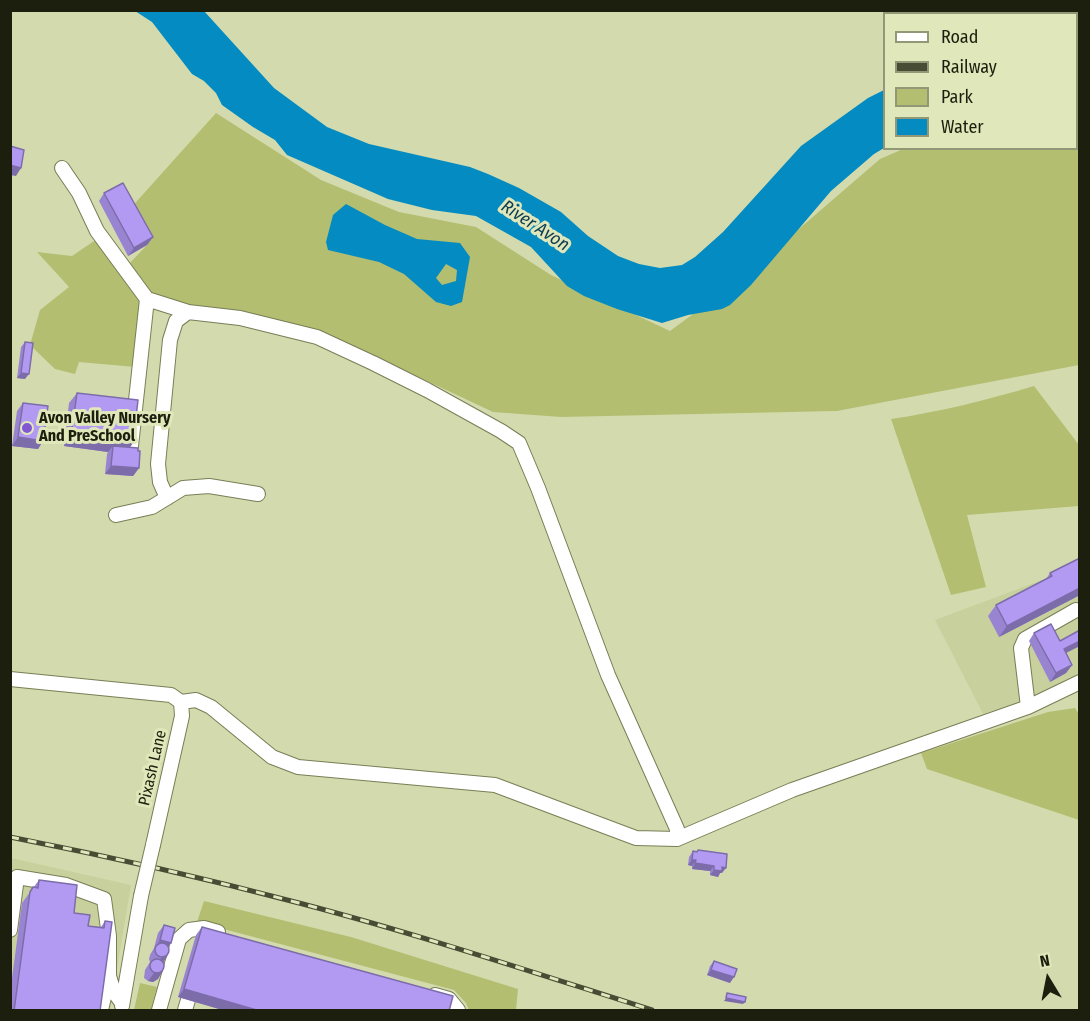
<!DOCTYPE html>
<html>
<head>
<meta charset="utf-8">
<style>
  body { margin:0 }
  #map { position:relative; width:1090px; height:1021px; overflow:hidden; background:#d3dbae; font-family:"Fira Sans Condensed",sans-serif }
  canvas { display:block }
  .frame { position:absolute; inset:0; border:12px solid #1c1e0e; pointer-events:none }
  .legend { position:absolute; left:883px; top:12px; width:195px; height:138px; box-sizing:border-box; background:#e0e8bb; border:2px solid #929776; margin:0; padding:8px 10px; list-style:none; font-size:18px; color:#1c1e0e }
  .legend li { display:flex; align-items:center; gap:12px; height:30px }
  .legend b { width:30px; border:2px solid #929776 }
  .north { position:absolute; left:1018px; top:949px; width:60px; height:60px; -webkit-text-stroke:4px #e0e8bb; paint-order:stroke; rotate:350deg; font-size:16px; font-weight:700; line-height:24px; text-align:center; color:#1c1e0e }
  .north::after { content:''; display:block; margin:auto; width:21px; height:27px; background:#1c1e0e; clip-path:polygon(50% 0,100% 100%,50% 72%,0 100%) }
</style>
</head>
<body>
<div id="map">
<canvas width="1090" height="1021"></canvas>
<div class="frame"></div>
<ul class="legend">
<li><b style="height:8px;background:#fff"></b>Road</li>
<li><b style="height:8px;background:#494c35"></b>Railway</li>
<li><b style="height:16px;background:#b3be71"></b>Park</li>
<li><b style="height:16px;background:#038bc2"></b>Water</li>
</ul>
<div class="north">N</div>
</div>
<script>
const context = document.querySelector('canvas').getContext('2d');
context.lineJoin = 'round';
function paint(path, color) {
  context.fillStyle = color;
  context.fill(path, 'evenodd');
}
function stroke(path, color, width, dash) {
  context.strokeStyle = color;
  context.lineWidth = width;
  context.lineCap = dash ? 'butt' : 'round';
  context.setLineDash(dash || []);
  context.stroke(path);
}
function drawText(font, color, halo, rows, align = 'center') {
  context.font = font + ' "Fira Sans Condensed",sans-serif';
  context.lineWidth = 6;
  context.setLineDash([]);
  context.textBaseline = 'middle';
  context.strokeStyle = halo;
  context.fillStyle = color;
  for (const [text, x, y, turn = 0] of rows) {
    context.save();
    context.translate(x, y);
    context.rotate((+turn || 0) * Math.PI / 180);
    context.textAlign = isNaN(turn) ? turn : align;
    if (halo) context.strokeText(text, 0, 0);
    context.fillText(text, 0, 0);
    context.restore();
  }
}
const built = new Path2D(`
  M1079 566V695L1073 684 983 714 935 620Z
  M11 858 131 885 110 1010H11Z`);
const green = new Path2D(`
  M1079 58V365L837 411 561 417 493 412 323 332 148 299 135 367 79 362 75 374 55 369 30 345 40 310 69 287 37 252 72 256 97 239 128 265 147 245 128 211 216 113 321 180 399 212 476 227 551 275 670 331 742 278 880 159 903 149 1076 148V60Z
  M1034 386 1079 445V506L967 515 986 587 951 595 891 419C939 412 987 400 1034 386Z
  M1075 708 1080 716 1079 820 927 769 921 753 1048 712Z
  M204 901 351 937 518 989 516 1010H469L466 1003 454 990 197 922Z
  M140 983 157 987 151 1010H134Z`);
const water = new Path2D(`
  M135 11H204L274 88 327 127 369 144 470 167 488 174 519 188 561 212 588 236 618 256 639 264 660 268 682 265 695 257 723 232 801 146 868 98 884 90V148L874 154 831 191 751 285 730 305 722 309 688 315 662 323 617 309 584 296 567 286 531 247 476 216 432 210 388 199 287 155 275 140 253 127 222 105 216 93 204 81 192 74 152 22Z
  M346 204 385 225 417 239 460 243 470 257 462 302 451 306 436 302 404 274 379 262 328 250 326 242 333 215ZM446 264 457 270 456 281 442 285 436 278Z`);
const minor = new Path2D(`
  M62 168 79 193 97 231 147 299 188 312 240 318 317 337 373 363 427 390 501 431 519 443 538 488 608 675 677 829V839
  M131 446 147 299
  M167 498 160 482 158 464 170 340 176 321 188 312
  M116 515 152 507 183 488 209 486 258 494
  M10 679 171 695 181 702 182 716 153 845
  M181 702 196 700 211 707 272 757 298 767 495 785 636 838 677 839 792 790 1028 707 1080 682
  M1028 707 1021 648 1025 639 1076 610
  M10 930 17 877 66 885 104 899 109 936V976L114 992 122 1003
  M435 995 449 999 458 1010
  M122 1006 141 896
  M101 1010 109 976
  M159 1010 179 939 189 930 204 928 218 932
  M185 1010 193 983`);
const rail = new Path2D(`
  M10 837C107 856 204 878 299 903 418 934 535 973 652 1010`);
const minorBridge = new Path2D(`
  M141 896 153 845`);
const wall = new Path2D(`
  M104 193 153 237 147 245 128 256 99 201Z
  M25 342V379L17 378 21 347Z
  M77 393 133 443 130 447 139 468 133 476 105 474 107 454 108 452 64 446 69 403Z
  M23 403 43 441 38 449 12 446 17 411Z
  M1080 558V595L999 637 988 616 996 605 1046 579 1050 573Z
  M1034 633 1066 653 1072 665 1066 673 1050 682 1029 641Z
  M698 850 722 873H720L718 877 710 875V871L692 869V866L688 865 689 857 693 851 696 852Z
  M39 880 88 926 101 927 105 921 100 1011H10V993L22 903Z
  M164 925 171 943 168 947 158 979 153 982 148 981 144 978 145 970 150 962 149 959 150 955 154 948 158 933Z
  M202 927 449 1011H226L178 997 196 935Z
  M714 961 730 983 707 975 710 966Z`);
const shadedWall = new Path2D(`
  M10 165 21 168 16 176 10 175Z
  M153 237 147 245 128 256 134 248Z
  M21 373 29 374 25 379 17 378Z
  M71 436 133 443 125 454 113 446 108 452 64 446Z
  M18 437 43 441 38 449 12 446Z
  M111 466 139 468 133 476 105 474Z
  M1080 588V595L999 637 1007 626Z
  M1080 641V646L1058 657 1064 649Z
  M1072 665 1066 673 1050 682 1056 673Z
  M692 860H696L692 866 688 865Z
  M695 863 714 866 710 871 692 869Z
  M722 867 726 868 722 873H720L718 877 710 875 714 870Z
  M160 940 171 943 165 951 156 947Z
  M168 955 163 963 156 966 161 958Z
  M711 970 734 977 730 983 707 975Z
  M163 971 158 979 153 982 148 981 154 973Z
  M184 989 260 1011H226L178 997Z
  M726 998 745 1002 743 1004 724 1001Z`);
const building = new Path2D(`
  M10 146 24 150 21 168 10 165Z
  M123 183 153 237 134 248 104 193Z
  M25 342 33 343 29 374 21 373Z
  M77 393 138 400 133 443 71 436Z
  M23 403 48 406 43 441 18 437Z
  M113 446 138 448V451H140L139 468 111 466Z
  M1080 558V588L1007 626 996 605 1052 576 1050 573Z
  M1051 624 1060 641 1080 630V641L1064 649 1072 665 1056 673 1034 633Z
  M698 850 727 854 726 868 722 867V871L714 870V866L695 863 696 860H692L693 851 697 852Z
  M39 880 77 885 74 913 90 915 88 926 104 928 105 921 112 922 100 1011H14L30 892 33 887 38 888Z
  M164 925 175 928 171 943 160 940Z
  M202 927 453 996 449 1011H260L184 989Z
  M155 950a7 7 0 1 1 14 0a7 7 0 1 1-14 0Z
  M150 966a7 7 0 1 1 14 0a7 7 0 1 1-14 0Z
  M714 961 737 969 734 977 711 970Z
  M727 993 746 997 745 1002 726 998Z`);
const markers = [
  [27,428,6,"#8158d2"]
];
const poiNames = [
  ["Avon Valley Nursery",39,419],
  ["And PreSchool",39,437]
];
const streetNames = [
  ["Pixash Lane",153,768,-77]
];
const waterNames = [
  ["River Avon",535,226,33]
];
paint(built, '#c8d19d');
paint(green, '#b3be71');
paint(water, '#038bc2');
stroke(minor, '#787e55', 16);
stroke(minor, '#fff', 14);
stroke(rail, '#494c35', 5);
stroke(rail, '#e0e8bb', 3, [9]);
stroke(minorBridge, '#787e55', 16, []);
stroke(minorBridge, '#fff', 14);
paint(wall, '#9984d1');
paint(shadedWall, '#7d6caa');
paint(building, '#b29af3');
stroke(building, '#7d6caa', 1.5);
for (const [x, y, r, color] of markers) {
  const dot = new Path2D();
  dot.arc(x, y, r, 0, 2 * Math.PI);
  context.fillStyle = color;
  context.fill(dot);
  stroke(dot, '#e0e8bb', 2);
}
drawText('bold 16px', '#1c1e0e', '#e0e8bb', poiNames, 'left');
drawText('16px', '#1c1e0e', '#e0e8bb', streetNames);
drawText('italic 18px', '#0d3b52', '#e0e8bb', waterNames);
</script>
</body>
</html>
